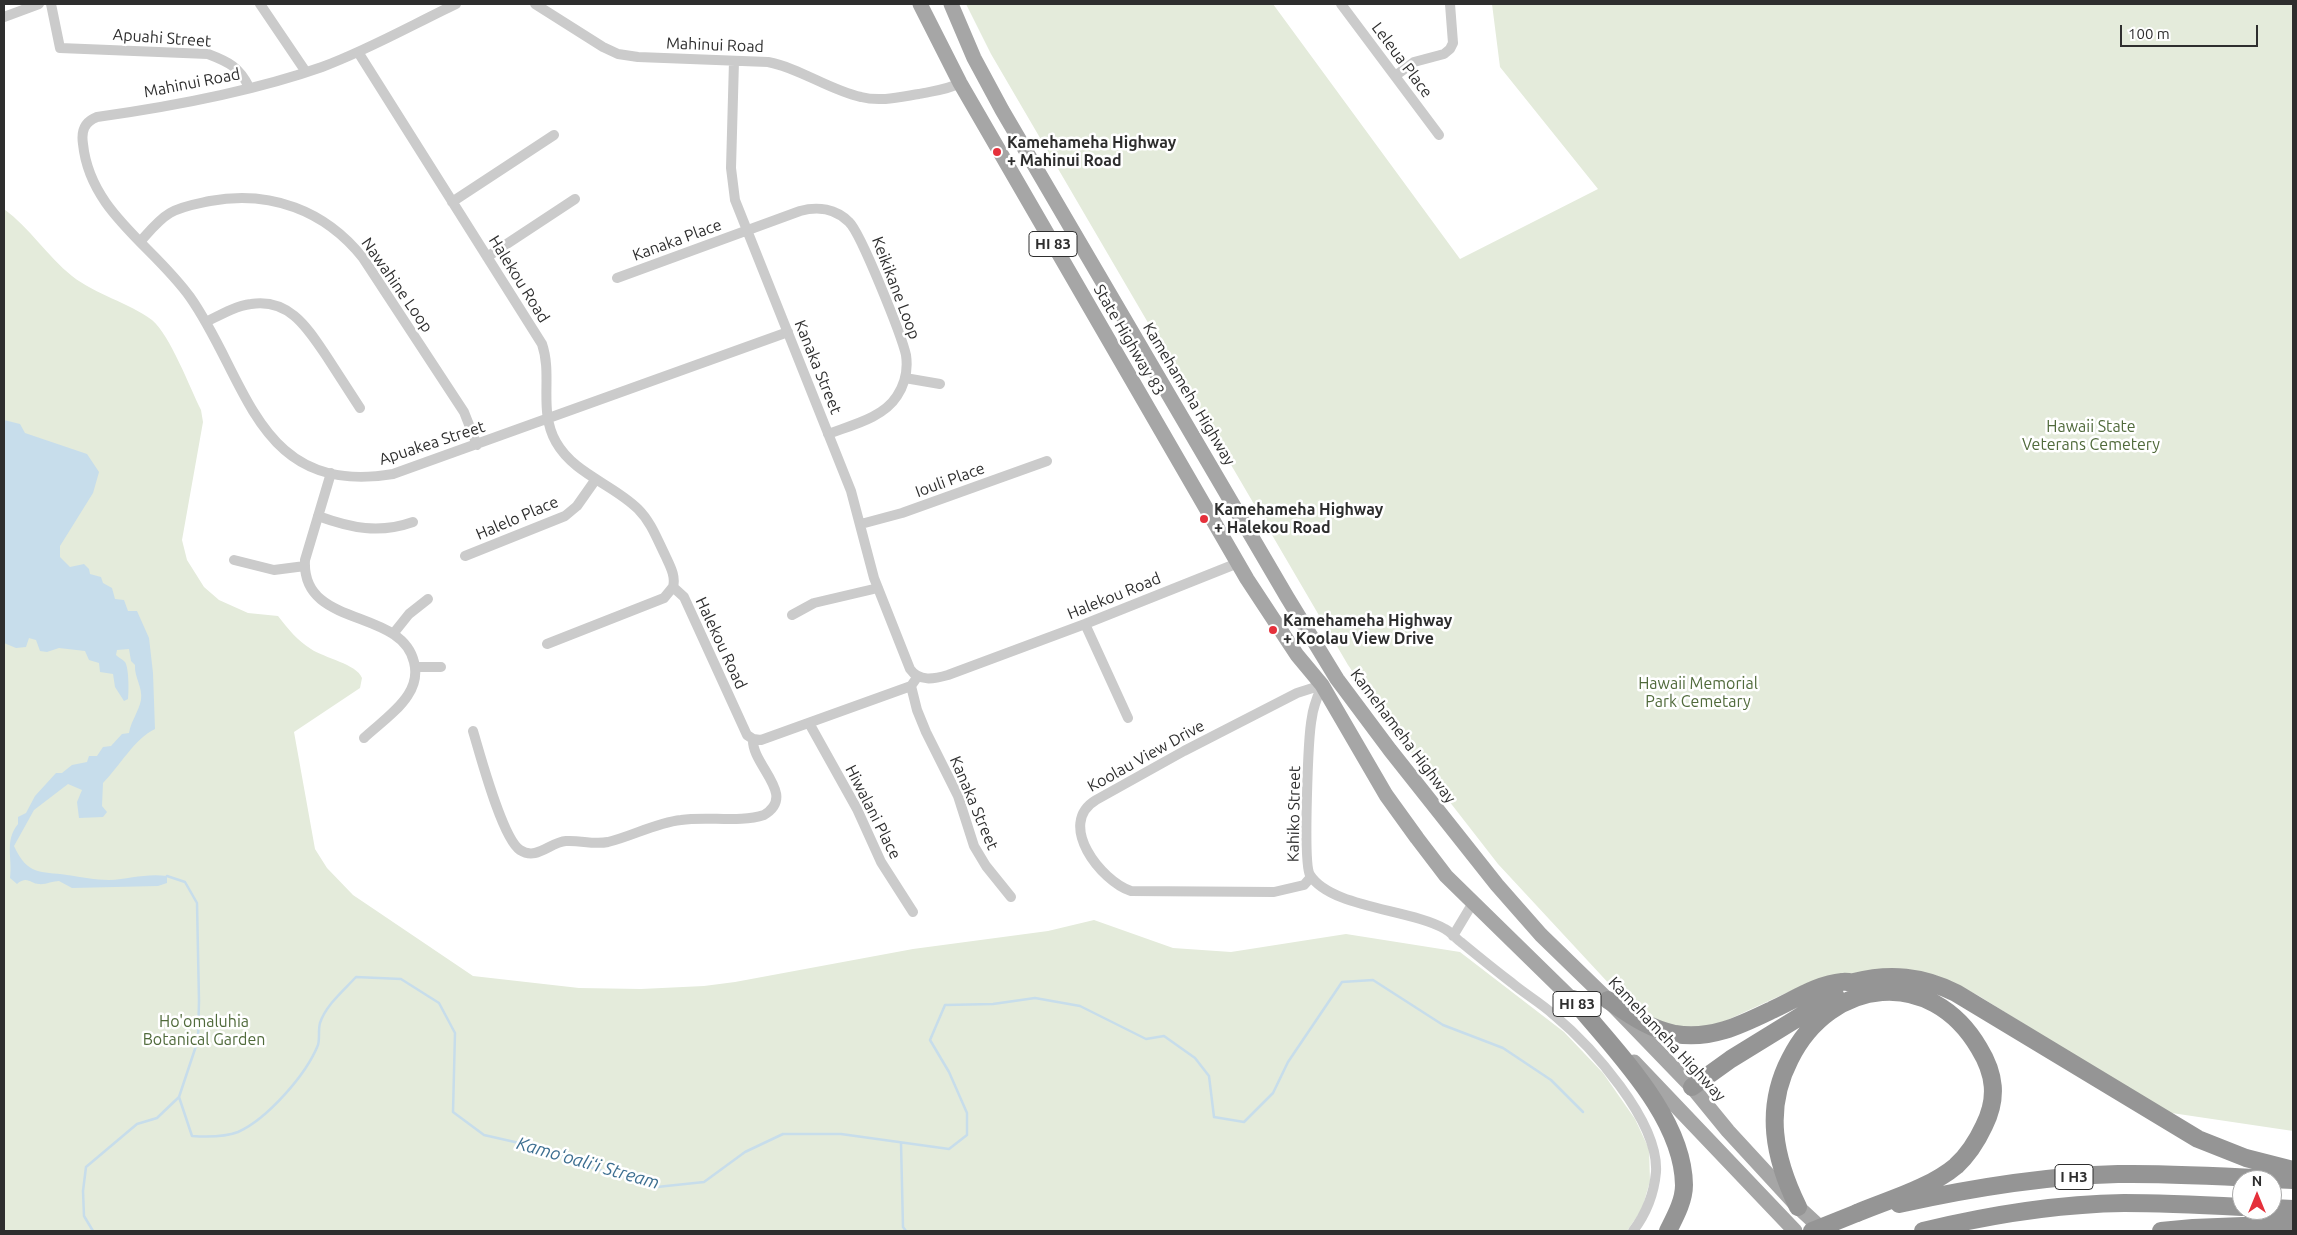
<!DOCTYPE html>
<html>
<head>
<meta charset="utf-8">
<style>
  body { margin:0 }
  #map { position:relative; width:2297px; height:1235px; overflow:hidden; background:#fff; font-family:Ubuntu,sans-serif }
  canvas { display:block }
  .frame { position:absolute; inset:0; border:5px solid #2e2e2e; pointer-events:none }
  .north { position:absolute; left:2232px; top:1170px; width:50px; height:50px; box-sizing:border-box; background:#fff; border:1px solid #ababab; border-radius:50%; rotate:0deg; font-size:14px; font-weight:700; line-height:20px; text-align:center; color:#2e2e2e }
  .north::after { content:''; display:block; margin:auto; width:18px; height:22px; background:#e5303b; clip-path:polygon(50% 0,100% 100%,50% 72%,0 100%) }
  .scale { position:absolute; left:2120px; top:25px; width:138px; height:22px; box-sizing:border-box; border:2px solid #2e2e2e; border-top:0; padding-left:6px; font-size:15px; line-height:18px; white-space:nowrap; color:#2e2e2e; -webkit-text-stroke:4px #fff; paint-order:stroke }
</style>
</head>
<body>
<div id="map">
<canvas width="2297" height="1235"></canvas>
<div class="frame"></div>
<div class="north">N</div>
<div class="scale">100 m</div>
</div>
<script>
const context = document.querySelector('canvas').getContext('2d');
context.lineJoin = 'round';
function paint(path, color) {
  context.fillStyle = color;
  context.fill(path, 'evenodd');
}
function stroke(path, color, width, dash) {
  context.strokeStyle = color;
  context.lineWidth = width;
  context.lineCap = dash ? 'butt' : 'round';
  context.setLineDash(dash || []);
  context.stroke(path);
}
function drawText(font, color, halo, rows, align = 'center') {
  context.font = font + ' Ubuntu,sans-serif';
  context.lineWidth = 5;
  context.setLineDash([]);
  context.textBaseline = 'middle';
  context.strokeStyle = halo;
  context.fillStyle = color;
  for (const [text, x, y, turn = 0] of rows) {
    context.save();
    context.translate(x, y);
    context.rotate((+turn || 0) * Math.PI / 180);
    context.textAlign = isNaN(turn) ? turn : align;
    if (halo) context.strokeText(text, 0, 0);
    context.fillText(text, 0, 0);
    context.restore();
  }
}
const green = new Path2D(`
  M966 4H1273L1460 259 1598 189 1500 67 1492 4H2293V1131L2165 1112 1979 996 1952 982H1810L1723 1022 1692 1029 1661 1024 1626 1002 1498 864 1386 720 1348 665 991 54Z
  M4 209C30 228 47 256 72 276 96 295 128 302 152 320 170 335 190 388 201 410L203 422 182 540 187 560 204 587 219 600 248 613 278 616C288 629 298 641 311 649 324 658 357 664 362 678L360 688 294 732 315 849 327 868 353 895 473 976 579 988 641 989 704 986 735 982 913 949 1048 931 1094 920 1173 948 1231 952 1346 934 1460 952 1564 1032 1603 1073 1635 1119 1649 1149 1650 1181 1642 1209 1627 1231H4Z`);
const water = new Path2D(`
  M4 420 20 424 25 433 87 454 99 472 93 493 60 546V557L70 567 84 564 89 569 90 574 101 577 103 583 112 588 115 599 124 600 128 611H137L149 638 153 673 155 729C135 738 119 767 103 783L102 806 107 812 103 817 79 818 77 802 82 790 68 784 34 810 14 846C28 876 40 871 67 875 82 877 95 880 109 880 129 879 147 873 167 876V883L158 886 72 888 59 881C53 881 44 885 39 884 31 884 27 875 17 884L10 878C13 859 4 841 18 824V817L26 813 35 796 56 773H62L72 765 87 762 89 756H97L103 747 111 746 122 734 129 733C131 721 139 711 141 700 143 687 134 677 135 665L131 661 129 649 117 650 116 655C118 657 123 660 125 662 129 668 129 692 128 699L124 701 115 687 113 674 100 672 99 663 89 660 85 651 59 648 47 652 40 651 36 640 29 638 26 647 16 648 4 643Z`);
const stream = new Path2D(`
  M167 876 185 882 197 903 199 1001 198 1040 179 1097 192 1136C206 1137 225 1137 238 1132 267 1119 306 1075 318 1045 320 1038 318 1030 320 1023 326 1005 344 990 356 977L401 979 439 1003 455 1033 453 1112 484 1135 550 1150 579 1164 657 1187 704 1182 745 1152 783 1134H841L949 1149 967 1135V1113L949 1072 930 1040 945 1005 993 1004 1035 998 1080 1006 1146 1039 1164 1036 1195 1058 1209 1076 1214 1117 1244 1122 1273 1093 1288 1062 1342 982 1373 980 1443 1025 1503 1048 1551 1080 1583 1112
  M901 1143 903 1227 906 1231
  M93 1231 84 1216 83 1191 86 1167 137 1124 157 1118 179 1097`);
const minor = new Path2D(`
  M51 4 60 48 208 54C229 62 239 67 249 87
  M260 4 306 72
  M456 4C412 25 368 50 322 67 254 91 168 107 97 117 84 122 81 131 83 144 90 212 153 245 190 297 248 379 257 497 393 474L788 332
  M535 4 603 47 618 54 638 57 768 62C800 68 829 90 861 97 880 102 900 97 919 94 932 91 947 90 960 83
  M1341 4 1439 135
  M4 17 39 4
  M358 52 542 344C553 376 538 410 556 442 574 474 613 484 638 509 651 522 657 539 665 555 670 566 676 576 673 587L684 597 747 735 753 739 761 740 911 686 918 676
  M734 61 731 168 735 200 851 491 874 578 910 669C919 682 934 679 948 675L1085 624 1238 563
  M1395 76 1414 62 1444 54 1450 49 1453 43 1450 4
  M452 202 554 135
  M140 242C149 232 158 220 170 213 182 206 196 204 210 201 270 190 325 210 363 258L464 412 477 445
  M487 257 575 199
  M617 278 800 211C818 206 836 209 849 222 861 233 902 337 906 355 908 369 905 384 897 396 883 418 852 425 828 434
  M206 322C220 315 235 306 251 304 290 298 308 329 327 357 338 374 349 391 360 408
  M905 378 940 384
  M331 473 305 560C301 629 401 607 414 662 417 674 414 686 408 695 398 711 378 725 364 738
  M318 516C351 528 379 534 413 522
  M861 524 902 513 1047 461
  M465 556 565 516 577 506 596 479
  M234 560 274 570 305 566
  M792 615 814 603 878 588
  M1085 624 1128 718
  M393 634 409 614 428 599
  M547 644 664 598 673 587
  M415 667H441
  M1322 685C1318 695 1313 707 1312 717 1308 736 1303 864 1310 875 1331 908 1410 909 1445 929 1451 932 1456 939 1462 943 1479 957 1495 970 1512 983 1525 994 1541 1003 1554 1015 1591 1046 1659 1121 1656 1172 1654 1194 1646 1214 1633 1231
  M911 686 917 710 926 732 958 796 974 846 986 866 1011 897
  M809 723 857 809 881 862 913 912
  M473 731C480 754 502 838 520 850 537 861 550 842 566 841 581 840 593 845 608 842 633 836 655 823 681 820 707 816 740 823 764 815 798 795 751 765 753 739
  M1311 877 1304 885 1274 892 1131 891C1101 881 1056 824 1096 800L1184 751 1297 693 1322 685
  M1453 936 1474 901`);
const primary = new Path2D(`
  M920 4 960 83 1247 579 1297 655 1322 685 1386 795 1417 838 1446 876 1581 1008
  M951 4 974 58 1002 110 1287 597 1337 679 1390 750 1497 885 1541 935 1608 1000 1692 1087 1728 1131 1798 1207 1824 1231
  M1634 1062 1795 1231`);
const motorway = new Path2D(`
  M1573 999C1614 1050 1683 1116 1684 1185 1684 1201 1675 1217 1668 1231
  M1608 1000C1629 1014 1649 1029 1675 1034 1711 1040 1741 1025 1772 1010 1794 1000 1818 984 1842 982 1847 981 1849 983 1854 982 1890 973 1922 976 1956 993L2198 1139 2246 1158 2293 1170
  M1692 1087 1731 1059 1835 995
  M1899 1204C1971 1188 2044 1176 2118 1174 2176 1173 2235 1177 2293 1180
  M1798 1207C1774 1158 1764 1109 1790 1059 1831 977 1931 966 1979 1048 1995 1074 1998 1098 1984 1126 1977 1141 1968 1155 1956 1166 1930 1188 1888 1200 1857 1213
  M2272 1208 2293 1209
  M1923 1231C1989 1215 2056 1204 2124 1203 2163 1203 2203 1205 2242 1207
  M2161 1231 2193 1228 2293 1224`);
const motorwayBridge = new Path2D(`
  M1812 1231 1857 1213`);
const markers = [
  [997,152,5,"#e5303b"],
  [1204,519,5,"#e5303b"],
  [1273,630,5,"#e5303b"]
];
const shields = [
  [1053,244,48],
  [1577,1004,48],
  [2074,1177,38]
];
const shieldNames = [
  ["HI 83",1053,244],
  ["HI 83",1577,1004],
  ["I H3",2074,1177]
];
const streetNames = [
  ["Apuahi Street",162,38,4],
  ["Mahinui Road",715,45,2],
  ["Leleua Place",1402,60,53],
  ["Mahinui Road",192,83,-11],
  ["Kanaka Place",677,240,-20],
  ["Halekou Road",519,279,58],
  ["Nawahine Loop",397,285,55],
  ["Keikikane Loop",896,288,69],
  ["State Highway 83",1129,340,60],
  ["Kanaka Street",818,367,68],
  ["Kamehameha Highway",1189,394,59],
  ["Apuakea Street",432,443,-18],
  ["Iouli Place",950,480,-20],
  ["Halelo Place",517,518,-23],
  ["Halekou Road",1114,596,-22],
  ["Halekou Road",721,643,65],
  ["Kamehameha Highway",1403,736,53],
  ["Koolau View Drive",1146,756,-29],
  ["Kanaka Street",974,803,67],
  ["Hiwalani Place",873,812,63],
  ["Kahiko Street",1294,814,-89],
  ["Kamehameha Highway",1667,1039,47]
];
const poiNames = [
  ["Kamehameha Highway",1007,143],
  ["+ Mahinui Road",1007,161],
  ["Kamehameha Highway",1214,510],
  ["+ Halekou Road",1214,528],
  ["Kamehameha Highway",1283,621],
  ["+ Koolau View Drive",1283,639]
];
const parkNames = [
  ["Hawaii State",2091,427],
  ["Veterans Cemetery",2091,445],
  ["Hawaii Memorial",1698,684],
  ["Park Cemetary",1698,702],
  ["Ho'omaluhia",204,1022],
  ["Botanical Garden",204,1040]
];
const waterNames = [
  ["Kamoʻoaliʻi Stream",588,1163,16]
];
paint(green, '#e4ebdb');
paint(water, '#c7ddeb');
stroke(stream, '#c7ddeb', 2.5);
stroke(minor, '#cbcbcb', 10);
stroke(primary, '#a6a6a6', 15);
stroke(motorway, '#959595', 18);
stroke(motorwayBridge, '#959595', 18);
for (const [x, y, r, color] of markers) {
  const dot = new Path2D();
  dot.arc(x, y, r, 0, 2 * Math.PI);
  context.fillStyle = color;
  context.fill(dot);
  stroke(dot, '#fff', 2);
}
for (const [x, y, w] of shields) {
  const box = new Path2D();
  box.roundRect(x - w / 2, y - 12.5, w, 25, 4);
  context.fillStyle = '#fff';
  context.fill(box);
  stroke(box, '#2e2e2e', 1);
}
drawText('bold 15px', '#2e2e2e', null, shieldNames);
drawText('16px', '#2e2e2e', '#fff', streetNames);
drawText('bold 16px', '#2e2e2e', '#fff', poiNames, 'left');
drawText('16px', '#506a3b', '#fff', parkNames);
drawText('italic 18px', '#3c6e90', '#fff', waterNames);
</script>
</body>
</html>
